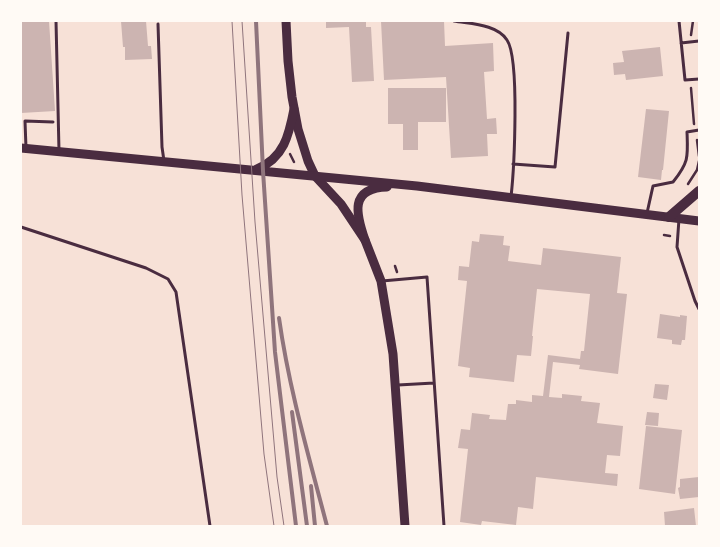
<!DOCTYPE html>
<html>
<head>
<meta charset="utf-8">
<style>
  body { margin:0 }
  #map { position:relative; width:720px; height:547px; overflow:hidden; background:#f7e1d7; font-family:"Titillium Web",sans-serif }
  canvas { display:block }
  .frame { position:absolute; inset:0; border:22px solid #fffaf5; pointer-events:none }
</style>
</head>
<body>
<div id="map">
<canvas width="720" height="547"></canvas>
<div class="frame"></div>
</div>
<script>
const context = document.querySelector('canvas').getContext('2d');
context.lineJoin = 'round';
function paint(path, color) {
  context.fillStyle = color;
  context.fill(path, 'evenodd');
}
function stroke(path, color, width, dash) {
  context.strokeStyle = color;
  context.lineWidth = width;
  context.lineCap = dash ? 'butt' : 'round';
  context.setLineDash(dash || []);
  context.stroke(path);
}
const building = new Path2D(`
  M21 21H49L55 111 21 113Z
  M121 21H146L148 46H151L152 59 125 60V47H123Z
  M326 21H366V27H371L374 81 352 82 349 27 326 28Z
  M381 21H444L445 46 493 43 494 71 484 72 487 119 496 118 497 134H487L488 156 451 158 446 77 384 80Z
  M660 47 663 76 626 80 625 74 614 75 613 63 624 62 622 51Z
  M388 88H446V122H418V150H403V124H388Z
  M646 109 669 111 663 170H662L661 180 638 177Z
  M480 234 504 236 503 245 510 246 508 261 541 265 543 248 621 257 617 293 627 294 618 374 579 369 580 365 553 362 549 397 562 398V394L582 396 581 401 600 403 597 423 623 426 620 456 607 455 605 473 618 474 617 486 536 477 533 509 518 507 516 525 482 521 481 525 460 522 468 449 458 448 461 429 470 430 472 413 490 415 489 419 506 420 508 404H516V400L532 402V395L543 396 548 355 580 359 581 351H584L590 294 537 289 532 336H533L531 356 517 355 514 382 469 377 470 368 458 366 467 281 458 280 459 266 469 267 472 241 479 242Z
  M660 314 680 317V315L687 316 685 340H682L681 345 672 344V340L657 338Z
  M655 384 669 385 667 400 653 398Z
  M647 412 659 413 658 426 645 425Z
  M646 426 682 430 675 494 639 489Z
  M699 477V497L680 499 678 488 680 487V479Z
  M694 508 696 526H665L664 512Z`);
const path = new Path2D(`
  M691 35 693 21
  M691 88 694 124
  M697 140 699 156
  M290 154 294 162
  M688 184 697 170 699 161
  M664 235 670 236
  M395 266 397 272`);
const service = new Path2D(`
  M56 21 59 151
  M454 21C470 24 497 24 507 40 520 59 514 170 511 197
  M679 21 685 80 699 79
  M158 24 162 147 164 161
  M681 43 699 41
  M26 148 25 121 53 122
  M513 164 555 167 568 33
  M647 213 653 186 673 182C689 162 688 157 687 132L699 130
  M679 219 677 247 695 301 699 309
  M21 227 146 268 168 279 176 292 210 526
  M382 281 427 277 444 526
  M398 385 434 383`);
const tertiary = new Path2D(`
  M286 21 288 61 292 97 298 129 308 161 315 176 341 204 365 240 381 281 393 354 405 526`);
const secondary = new Path2D(`
  M21 148 417 186 699 221
  M257 169C284 158 289 135 294 109
  M365 240C356 214 349 188 387 187`);
const primary = new Path2D(`
  M669 217 699 191`);
const tram = new Path2D(`
  M232 21 242 195 264 454 274 526
  M242 21 255 222 277 477 284 526`);
const rail = new Path2D(`
  M256 21 263 171 275 352 296 526
  M279 318C289 389 309 457 327 526
  M292 412 307 526
  M311 486 315 526`);
paint(building, '#ccb4b1');
stroke(path, '#4a2c40', 2.5);
stroke(service, '#4a2c40', 3);
stroke(tertiary, '#4a2c40', 9);
stroke(secondary, '#4a2c40', 9);
stroke(primary, '#4a2c40', 10);
stroke(tram, '#8f747c', 1);
stroke(rail, '#8f747c', 4);
</script>
</body>
</html>
